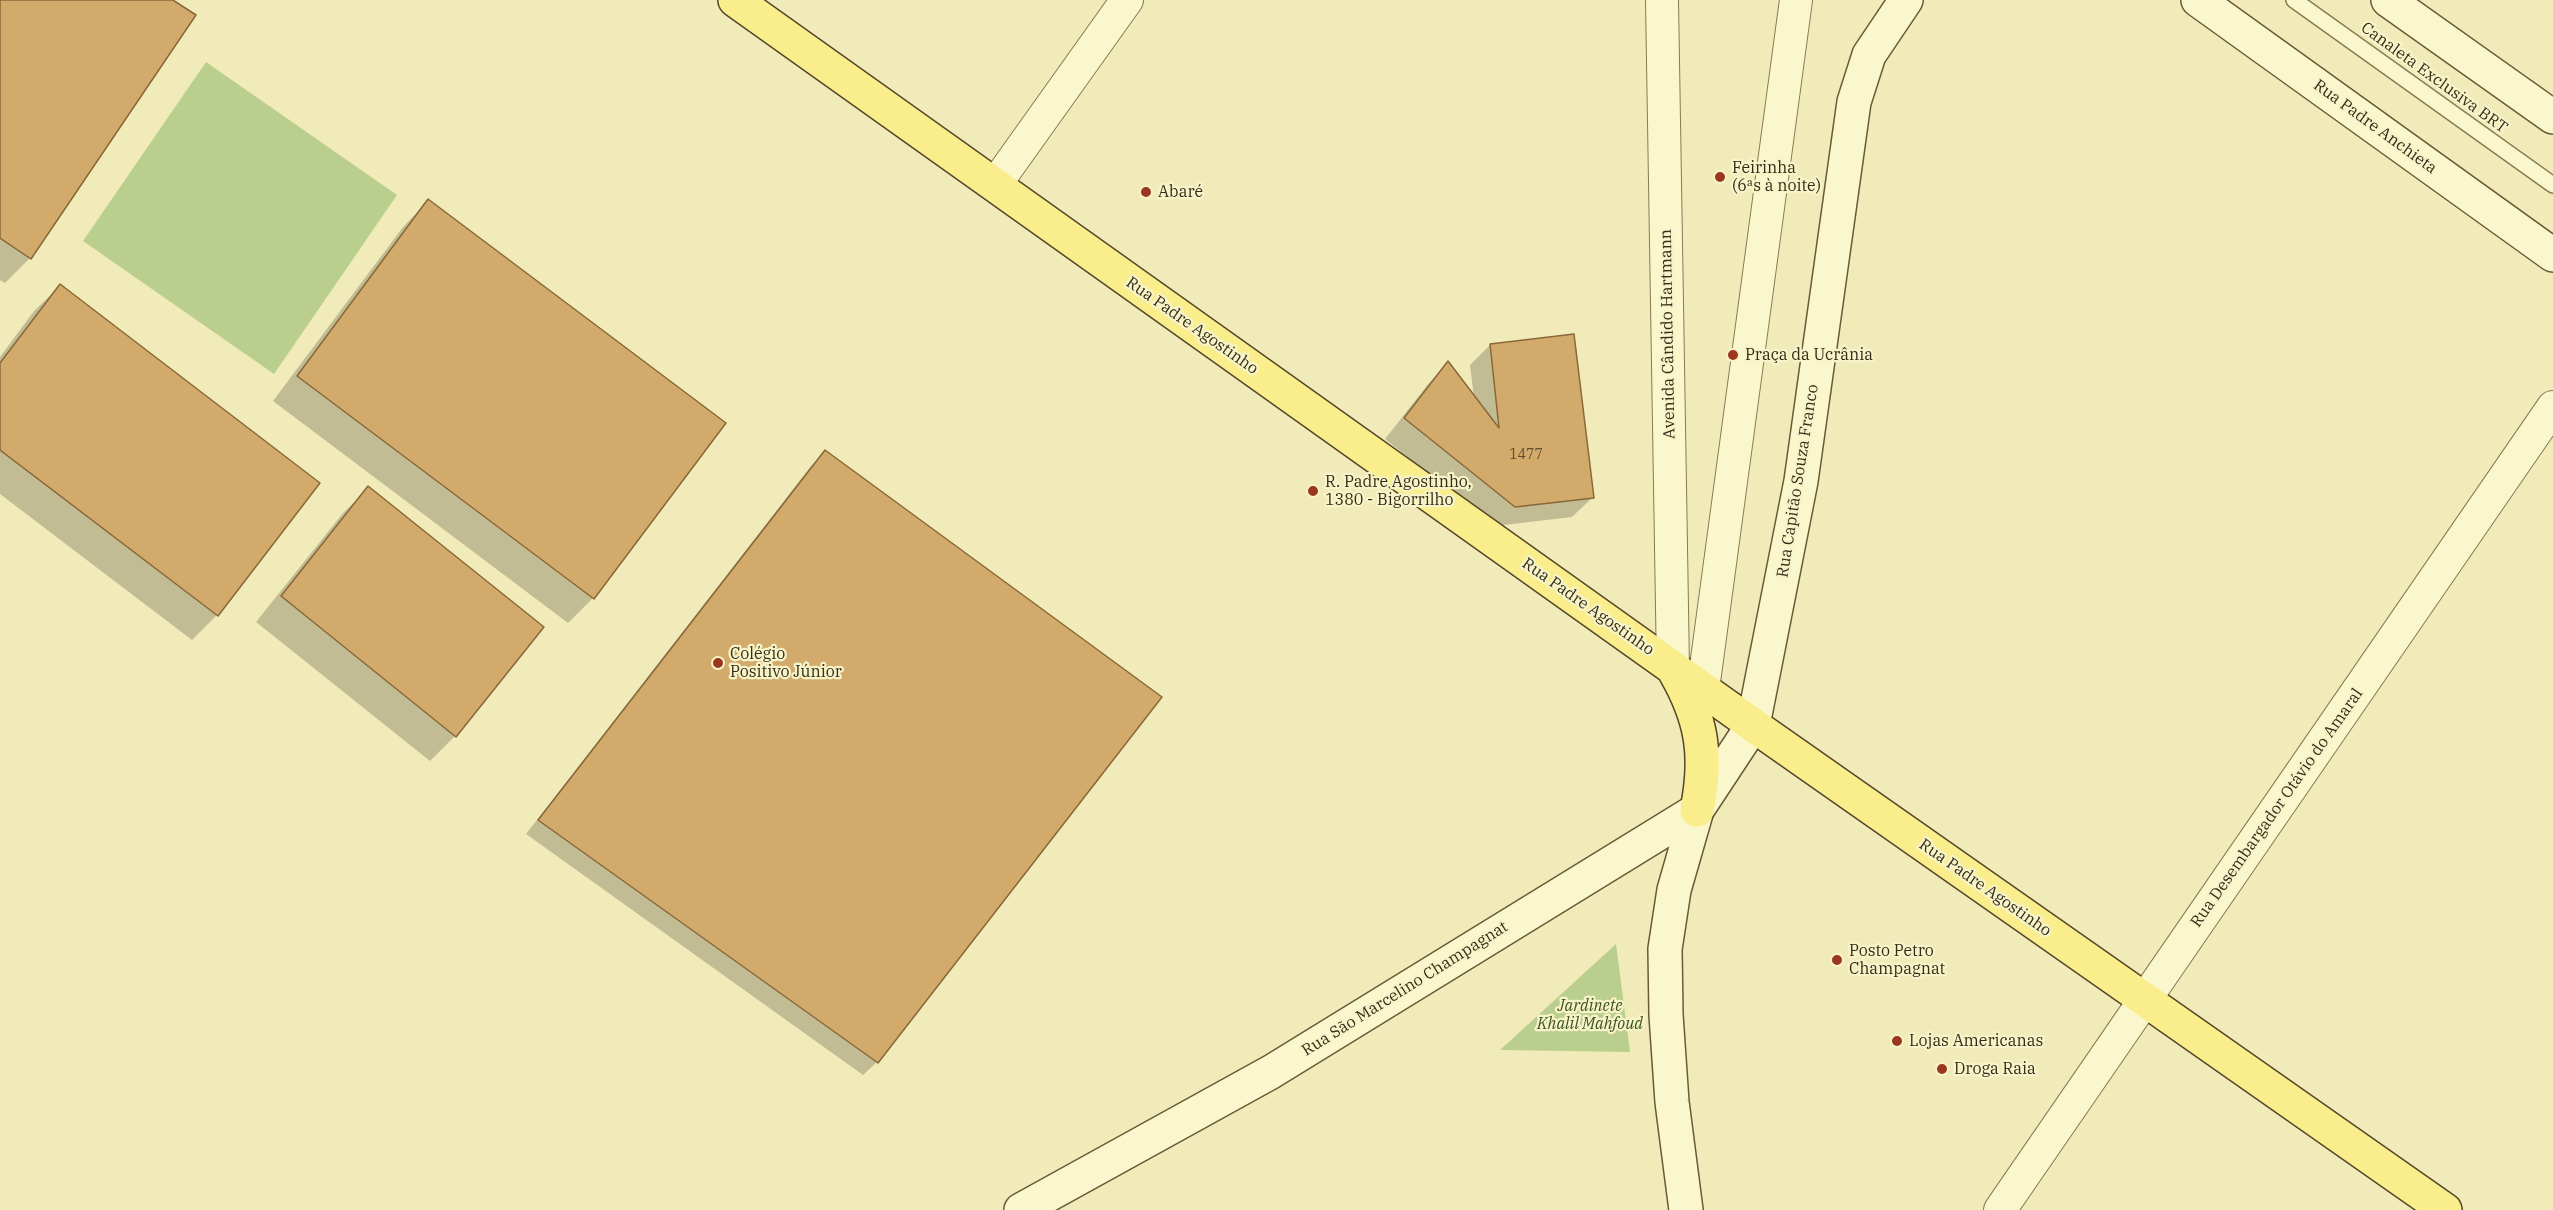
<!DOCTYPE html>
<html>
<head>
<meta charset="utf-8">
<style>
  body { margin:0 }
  canvas { display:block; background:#f1ebb9 }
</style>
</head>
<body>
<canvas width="2553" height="1210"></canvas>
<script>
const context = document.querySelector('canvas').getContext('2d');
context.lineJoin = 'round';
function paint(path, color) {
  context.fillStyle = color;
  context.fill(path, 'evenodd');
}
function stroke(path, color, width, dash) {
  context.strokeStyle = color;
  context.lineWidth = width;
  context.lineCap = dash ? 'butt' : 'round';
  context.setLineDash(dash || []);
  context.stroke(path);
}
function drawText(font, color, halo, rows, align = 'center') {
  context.font = font + ' "IBM Plex Serif",serif';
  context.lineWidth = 4.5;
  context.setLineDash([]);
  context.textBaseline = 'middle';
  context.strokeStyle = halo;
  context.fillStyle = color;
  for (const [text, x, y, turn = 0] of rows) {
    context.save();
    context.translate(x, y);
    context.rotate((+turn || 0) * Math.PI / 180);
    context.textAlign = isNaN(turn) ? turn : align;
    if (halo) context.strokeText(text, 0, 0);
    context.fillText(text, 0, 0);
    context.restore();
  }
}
const green = new Path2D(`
  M206 62 397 195 274 374 83 241Z
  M1616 944 1630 1052 1500 1050Z`);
const shadow = new Path2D(`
  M0 0H170L30 258 5 283 0 280Z
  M428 201 593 598 568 623 273 401 403 227Z
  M60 286 217 615 192 640 0 494V357L34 311Z
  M1490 345 1592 498 1572 517 1495 526 1385 439 1429 383 1448 364 1474 398 1470 365Z
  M825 452 877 1062 863 1075 526 834 811 466Z
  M369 488 455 736 430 761 256 622 343 513Z`);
const building = new Path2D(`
  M0 0H173L196 15 31 259 0 238Z
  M428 199 726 423 594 599 297 376Z
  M60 284 320 483 218 616 0 450V363Z
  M1574 334 1594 498 1515 507 1404 418 1448 361 1499 428 1490 344Z
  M825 450 1162 697 878 1063 538 820Z
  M368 486 544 627 456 737 281 596Z`);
const lane = new Path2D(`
  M2294 0 2553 185`);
const street = new Path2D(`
  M1662 0 1673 668
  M995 185 1127 0
  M1703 689 1796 0
  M2000 1210 2553 407`);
const secondary = new Path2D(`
  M2198 0 2553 255
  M2388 0 2553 117
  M1021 1210 1271 1072 1697 810 1753 725 1801 481 1854 102 1869 55 1906 0
  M1686 1210 1672 1102 1666 1015 1665 949 1674 890 1697 810`);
const primary = new Path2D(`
  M735 0 1753 725 2445 1210
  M1675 672C1702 719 1708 756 1697 810`);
const markers = [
  [1720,177,6,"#9c371f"],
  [1146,192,6,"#9c371f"],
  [1733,355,6,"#9c371f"],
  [1313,491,6,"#9c371f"],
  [718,663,6,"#9c371f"],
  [1837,960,6,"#9c371f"],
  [1897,1041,6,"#9c371f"],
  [1942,1069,6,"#9c371f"]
];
const numberNames = [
  ["1477",1526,455]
];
const streetNames = [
  ["Canaleta Exclusiva BRT",2434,78,36],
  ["Rua Padre Anchieta",2375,127,36],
  ["Rua Padre Agostinho",1192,326,35],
  ["Avenida Cândido Hartmann",1668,334,-91],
  ["Rua Capitão Souza Franco",1798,481,-81],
  ["Rua Padre Agostinho",1588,607,35],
  ["Rua Desembargador Otávio do Amaral",2277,808,-55],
  ["Rua Padre Agostinho",1985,888,35],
  ["Rua São Marcelino Champagnat",1405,989,-32]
];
const poiNames = [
  ["Feirinha",1732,168],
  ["(6ªs à noite)",1732,186],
  ["Abaré",1158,192],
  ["Praça da Ucrânia",1745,355],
  ["R. Padre Agostinho,",1325,482],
  ["1380 - Bigorrilho",1325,500],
  ["Colégio",730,654],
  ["Positivo Júnior",730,672],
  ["Posto Petro",1849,951],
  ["Champagnat",1849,969],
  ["Lojas Americanas",1909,1041],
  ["Droga Raia",1954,1069]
];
const parkNames = [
  ["Jardinete",1590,1006],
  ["Khalil Mahfoud",1590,1024]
];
paint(green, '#bacf8d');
paint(shadow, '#0003');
paint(building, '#d2ab6c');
stroke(building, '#896837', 1.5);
stroke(lane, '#887a53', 18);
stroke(street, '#887a53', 34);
stroke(secondary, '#6a5a37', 36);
stroke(primary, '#554628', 36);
stroke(lane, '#fbf7cd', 15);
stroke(street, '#fbf7cd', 32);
stroke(secondary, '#fbf7cd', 33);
stroke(primary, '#f9ed8c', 33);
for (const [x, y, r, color] of markers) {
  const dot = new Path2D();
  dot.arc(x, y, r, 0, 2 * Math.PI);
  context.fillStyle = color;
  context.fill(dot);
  stroke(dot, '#f8f4c9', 2);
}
drawText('14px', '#5d4c2e', null, numberNames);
drawText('16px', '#362d19', '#f8f4c9', streetNames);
drawText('16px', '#362d19', '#f8f4c9', poiNames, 'left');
drawText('italic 16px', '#3c541e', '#f8f4c9', parkNames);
</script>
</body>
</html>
